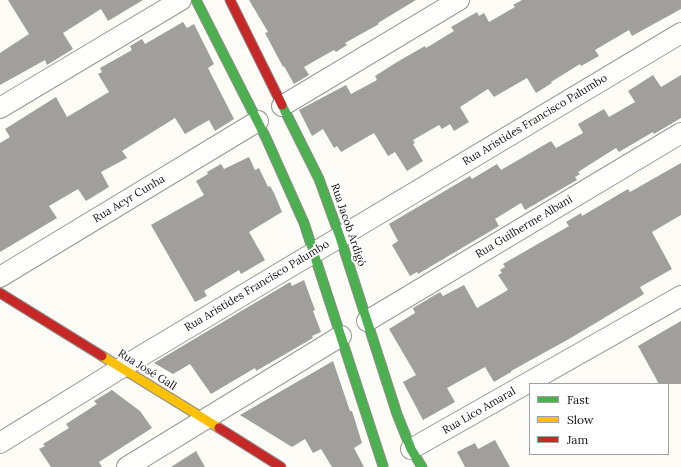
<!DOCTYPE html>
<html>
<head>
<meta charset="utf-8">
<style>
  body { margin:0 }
  #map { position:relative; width:681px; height:467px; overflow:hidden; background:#fdfcf7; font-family:Lora,serif }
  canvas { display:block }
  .legend { position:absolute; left:529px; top:383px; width:140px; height:72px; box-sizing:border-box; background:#fff; border:1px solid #a0a0a0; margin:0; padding:5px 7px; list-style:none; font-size:12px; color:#111 }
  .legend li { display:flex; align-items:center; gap:8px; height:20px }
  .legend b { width:20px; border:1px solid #a0a0a0 }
</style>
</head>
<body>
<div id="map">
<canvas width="681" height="467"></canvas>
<ul class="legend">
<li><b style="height:5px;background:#4caf50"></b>Fast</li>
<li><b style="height:5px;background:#ffc107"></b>Slow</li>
<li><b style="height:5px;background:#c62828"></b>Jam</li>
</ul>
</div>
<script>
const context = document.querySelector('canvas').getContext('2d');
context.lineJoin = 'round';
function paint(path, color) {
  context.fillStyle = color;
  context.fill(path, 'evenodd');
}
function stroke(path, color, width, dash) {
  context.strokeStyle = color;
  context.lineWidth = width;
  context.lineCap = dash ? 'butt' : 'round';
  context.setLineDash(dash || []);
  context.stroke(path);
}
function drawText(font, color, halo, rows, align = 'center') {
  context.font = font + ' Lora,serif';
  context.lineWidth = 4;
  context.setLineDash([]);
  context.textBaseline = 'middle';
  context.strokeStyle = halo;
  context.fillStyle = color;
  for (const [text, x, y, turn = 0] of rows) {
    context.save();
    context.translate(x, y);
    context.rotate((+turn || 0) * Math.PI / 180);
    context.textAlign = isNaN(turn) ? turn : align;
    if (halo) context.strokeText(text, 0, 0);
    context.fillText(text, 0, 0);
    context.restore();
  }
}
const building = new Path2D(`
  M8 0H143L108 21 101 9 63 33 73 49 47 65 45 60 0 85V53L29 34Z
  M249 0H416L378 23 379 24 345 43 347 45 336 52 334 50 304 67 309 75 294 84 284 66 283 67 265 33 268 32Z
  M522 0H681V9L632 36 629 30 595 50 599 56 581 66 580 64 551 82 552 83 536 93 527 78 494 97 488 89 460 107 469 122 454 131 450 124 442 129 439 125 413 140 415 143 413 144 423 161 407 171 395 152 388 156 374 133 341 152 337 146 334 148 323 129 312 136 299 110 346 85 351 94 377 80 375 76 397 62 425 46 426 48 454 31 451 27 477 12 479 16 484 13 489 22 515 7 513 5Z
  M183 22 187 28 194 24 214 64 208 68 234 119 215 131 209 120 185 134 175 118 122 151 127 158 101 172 109 187 86 201 78 189 49 206 57 218 0 252V143L10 137 5 129 56 97 67 117 109 92 98 74 102 72 100 68 132 50 130 46 142 39 145 44Z
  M653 75 661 87 681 75V118L654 134 653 132 619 152 616 148 578 172 580 174 575 177 577 180 525 210 521 203 495 219 499 226 418 274 417 272 410 276 392 245 398 241 389 224 470 176 472 179 497 164 501 170 551 141 556 148 583 133 578 124 604 109 609 117 635 102 628 91Z
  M249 157 255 170 259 168 268 187 270 186 274 193 282 212 249 232 265 260 241 274 239 270 204 291 207 296 195 302 151 225 204 195 196 181 208 174 207 172 221 164 224 169Z
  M681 163V215L652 232 672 269 640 287 644 294 569 339 511 371V372L494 382 485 367 447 388 455 402 423 420 403 382 416 375 389 329 415 313 413 308 440 292 443 296 464 285 477 308 508 290 498 275 502 273 500 270 505 267 503 264 569 226 566 222 581 213 582 216 628 189 630 192Z
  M304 280 315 310 313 311 321 332 312 336 313 338 256 371 255 368 211 394 190 364 173 374 154 363 290 282 292 286Z
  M681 321V384H659L638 346Z
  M333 361 350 411H352L362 443 354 448 364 467H332L321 449 313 453 305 439 292 447 240 415Z
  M112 390 140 411 152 428 99 462 102 467H51L39 449 45 446 43 444 69 428 66 424 97 404 94 401Z
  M495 440 510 467H465L457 452 475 443 478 449Z
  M196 451 205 467H171Z`);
const street = new Path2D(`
  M282 106 459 0
  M0 108 181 0
  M0 277 258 121
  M367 321 681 133
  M0 443 121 368 681 33
  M411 449 681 296
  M127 467 341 336`);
const fast = new Path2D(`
  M196 0 266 138 304 223 383 466
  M282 105 319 179 340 237 397 414 411 449 422 467`);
const slow = new Path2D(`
  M102 356 219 428`);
const jam = new Path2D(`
  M230 0 282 105
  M0 293 102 356
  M219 428 281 467`);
const streetNames = [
  ["Rua Aristides Francisco Palumbo",535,120,-31],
  ["Rua Acyr Cunha",129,199,-31],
  ["Rua Jacob Ardigó",348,225,71],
  ["Rua Guilherme Albani",524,227,-31],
  ["Rua Aristides Francisco Palumbo",257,286,-31],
  ["Rua José Gall",147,370,32],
  ["Rua Lico Amaral",479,411,-30]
];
paint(building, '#a19f9c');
stroke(street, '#979795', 22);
stroke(fast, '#8e8d8b', 11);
stroke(slow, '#8e8d8b', 11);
stroke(jam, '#8e8d8b', 11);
stroke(street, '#fffffe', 20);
stroke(fast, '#4caf50', 9);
stroke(slow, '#ffc107', 9);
stroke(jam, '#c62828', 9);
drawText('11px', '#111', '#fff', streetNames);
</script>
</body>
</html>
